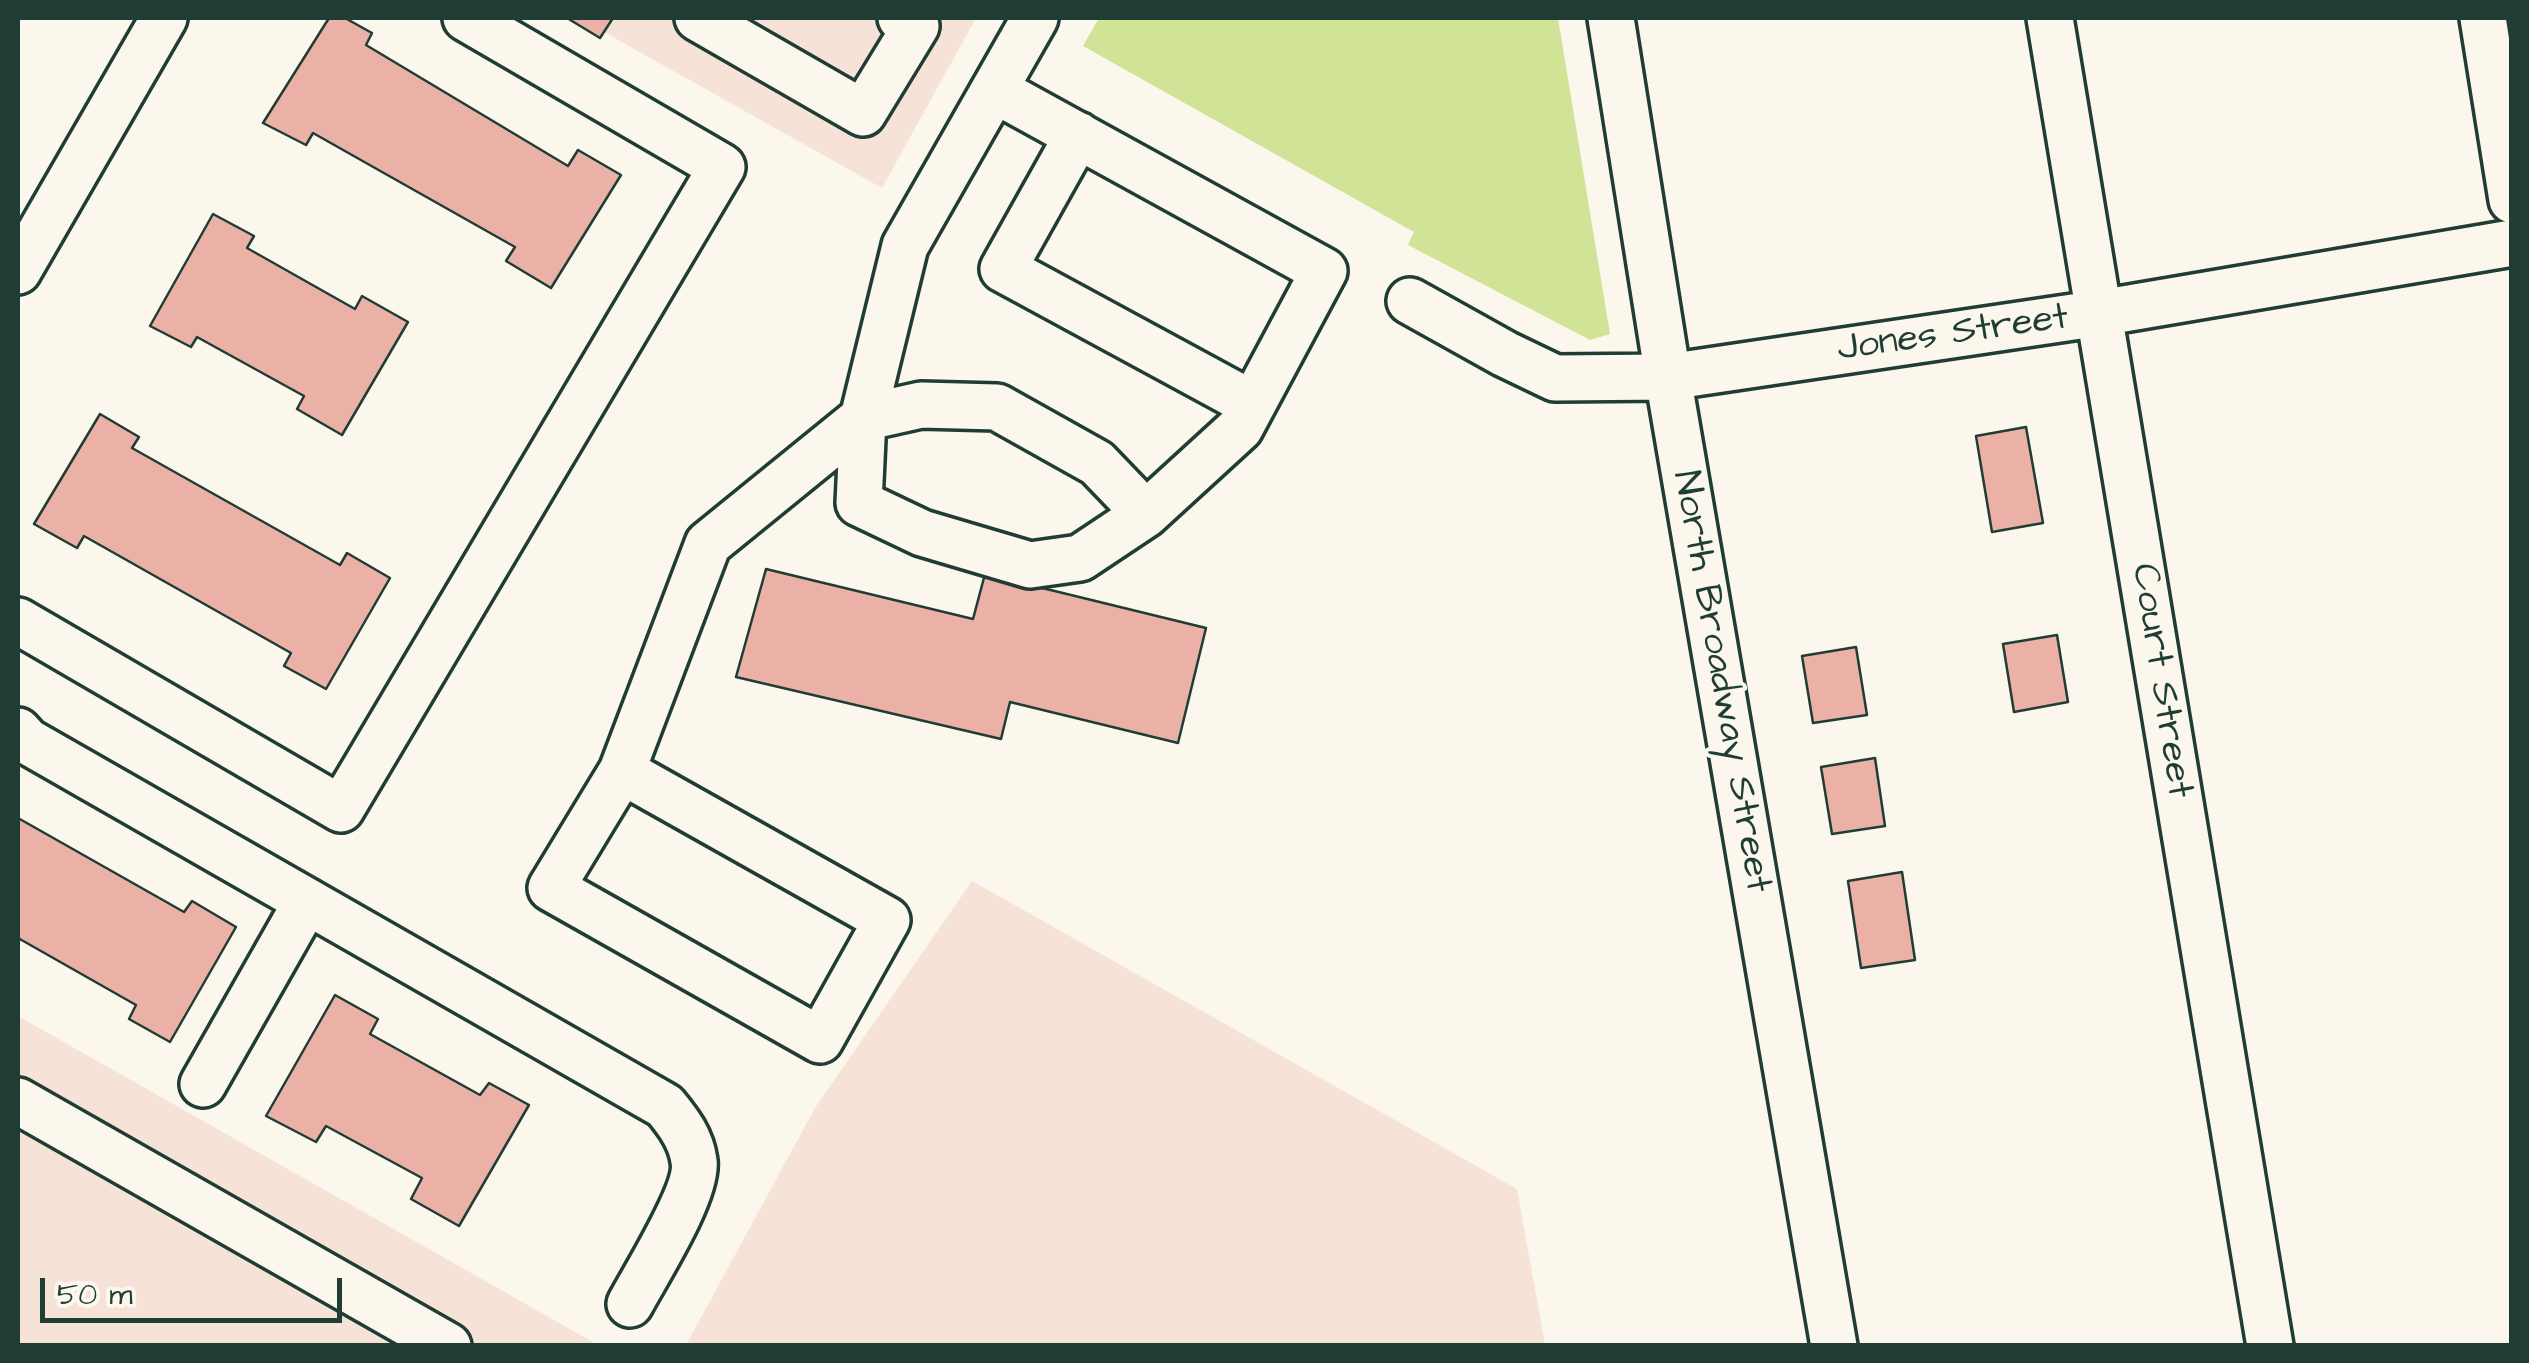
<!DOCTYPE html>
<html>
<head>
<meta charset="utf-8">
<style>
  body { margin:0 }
  #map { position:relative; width:2529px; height:1363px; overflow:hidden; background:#fbf7ec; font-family:"Architects Daughter",sans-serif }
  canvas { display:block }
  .frame { position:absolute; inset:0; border:20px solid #1f3d34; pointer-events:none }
  .scale { position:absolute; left:40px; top:1278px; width:302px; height:45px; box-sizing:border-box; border:5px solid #1f3d34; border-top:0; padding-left:12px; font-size:30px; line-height:35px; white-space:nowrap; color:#1f3d34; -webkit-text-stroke:8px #fbf7ec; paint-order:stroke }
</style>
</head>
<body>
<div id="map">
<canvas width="2529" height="1363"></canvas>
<div class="frame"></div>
<div class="scale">50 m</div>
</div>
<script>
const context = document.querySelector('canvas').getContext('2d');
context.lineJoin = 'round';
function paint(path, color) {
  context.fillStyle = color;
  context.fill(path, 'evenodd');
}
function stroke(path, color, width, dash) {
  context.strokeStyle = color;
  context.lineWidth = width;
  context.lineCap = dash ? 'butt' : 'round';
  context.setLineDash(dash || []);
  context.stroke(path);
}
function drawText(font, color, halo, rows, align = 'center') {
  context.font = font + ' "Architects Daughter",sans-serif';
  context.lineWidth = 8;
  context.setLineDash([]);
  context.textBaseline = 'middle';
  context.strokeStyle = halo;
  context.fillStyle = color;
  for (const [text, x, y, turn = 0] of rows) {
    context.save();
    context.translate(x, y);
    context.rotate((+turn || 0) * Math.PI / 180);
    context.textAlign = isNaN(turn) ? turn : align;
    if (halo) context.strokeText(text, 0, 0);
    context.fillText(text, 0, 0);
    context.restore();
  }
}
const built = new Path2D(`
  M579 18H976L882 188Z
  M972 881 1517 1189 1545 1345H686L815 1108Z
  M18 1016 598 1345H18Z`);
const green = new Path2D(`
  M1099 18H1558L1610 334 1590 340 1408 245 1414 232 1083 46Z`);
const building = new Path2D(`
  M329 18H345L372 33 366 45 568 166 578 150 621 175 551 288 506 261 515 247 313 133 306 145 263 123Z
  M567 18H613L600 38Z
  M213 214 254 236 247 248 355 309 362 296 408 322 342 435 297 409 304 396 197 337 191 347 150 326Z
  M100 414 139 437 132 448 340 565 347 553 390 578 326 689 284 666 291 653 84 536 77 548 34 524Z
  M2026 427 2043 523 1992 532 1976 436Z
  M766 569 973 619 985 574 1206 628 1178 743 1010 702 1001 739 736 677Z
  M2057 635 2068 702 2014 712 2003 644Z
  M1856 647 1867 715 1813 723 1802 656Z
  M1875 758 1885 826 1832 834 1821 767Z
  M18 818 184 912 192 901 236 927 170 1042 129 1019 136 1005 18 938Z
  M1902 872 1915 960 1861 968 1848 881Z
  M335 995 378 1019 370 1034 480 1095 489 1083 529 1105 459 1226 411 1199 422 1178 326 1126 316 1142 266 1116Z`);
const minor = new Path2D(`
  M698 18 863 113 916 26 901 18
  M1611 18 1668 377 1834 1346
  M2050 18 2270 1346
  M2483 18 2512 200
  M995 90 1324 271 1240 428 1146 514 1080 558 1030 565 922 533 859 503 863 418 905 246 1035 18
  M1078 135 1003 269 1252 404
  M18 271 164 18
  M1410 301 1505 354 1555 378 1668 377 2100 313 2512 243
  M18 621 341 809 722 167 466 18
  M18 731 27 741 665 1106C679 1123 691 1139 694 1161 699 1191 646 1274 630 1304
  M622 771 887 920 820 1040 551 888 622 771 708 544 863 418 921 405 997 407 1097 463 1146 514
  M203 1084 307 901
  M18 1101 448 1346`);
const streetNames = [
  ["Jones Street",1953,335,-8],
  ["Court Street",2160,681,81],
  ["North Broadway Street",1720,682,80]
];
paint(built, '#f6e2d7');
paint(green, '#d1e397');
paint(building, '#ebb1a7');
stroke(building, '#1f3d34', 2.5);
stroke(minor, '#1f3d34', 52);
stroke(minor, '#fbf7ec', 45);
drawText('38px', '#1f3d34', '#fbf7ec', streetNames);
</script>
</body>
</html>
